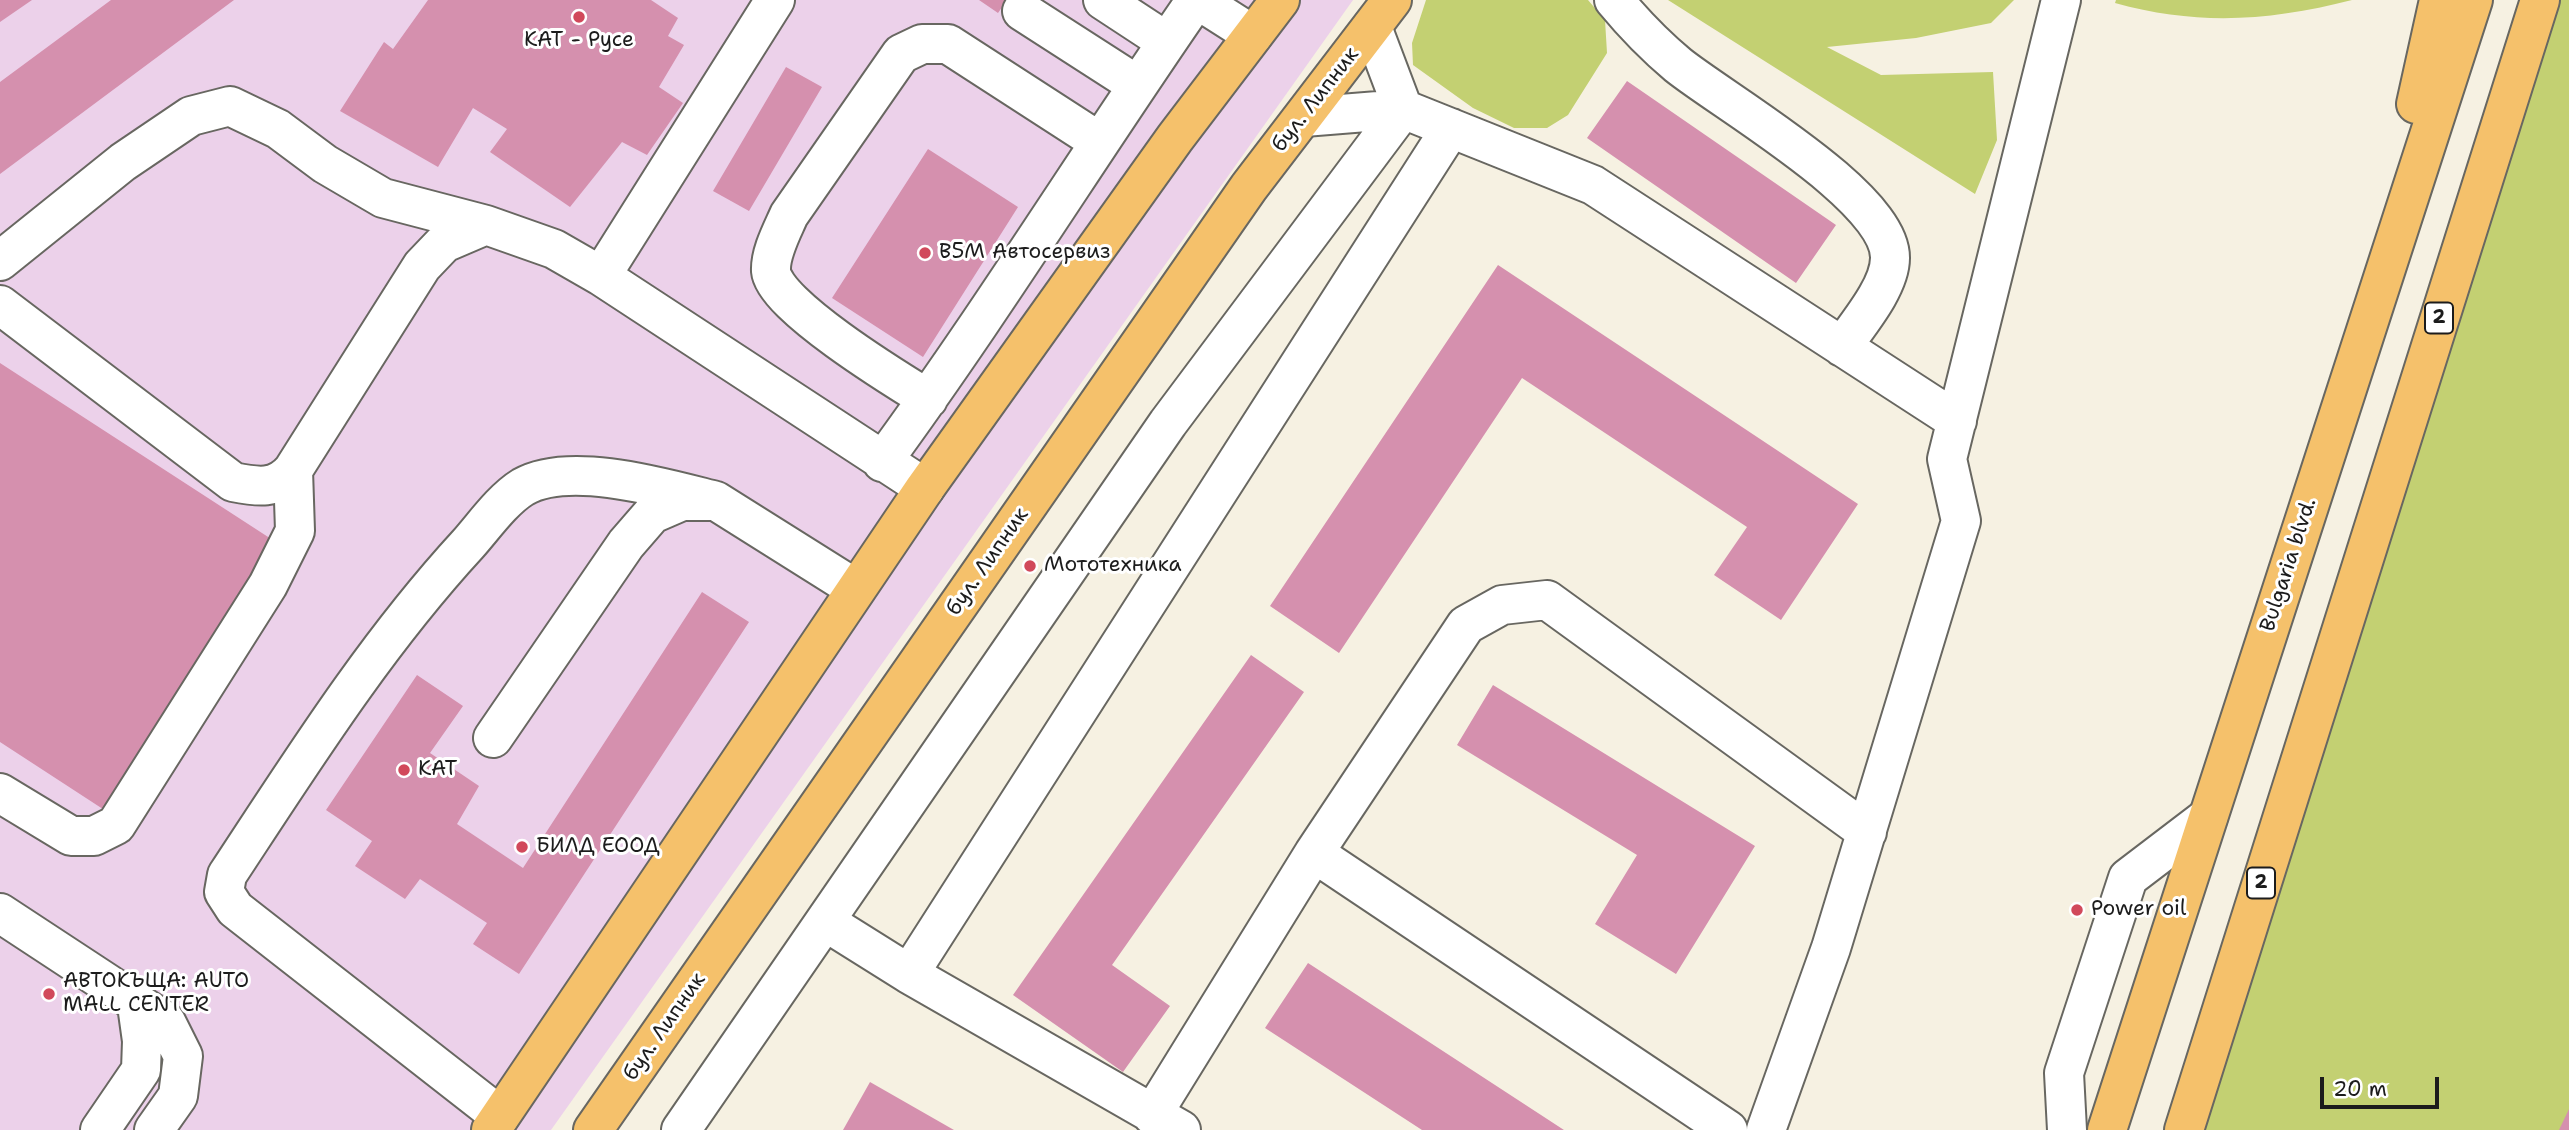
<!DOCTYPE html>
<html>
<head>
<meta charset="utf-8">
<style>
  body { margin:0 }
  #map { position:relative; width:2569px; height:1130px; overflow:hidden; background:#f6f1e2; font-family:"Shantell Sans",sans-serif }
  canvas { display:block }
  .scale { position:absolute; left:2320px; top:1077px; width:119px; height:32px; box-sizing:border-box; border:4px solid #1c1c1c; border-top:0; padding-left:9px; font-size:21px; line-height:24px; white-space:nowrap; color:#1c1c1c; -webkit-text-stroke:5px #fff; paint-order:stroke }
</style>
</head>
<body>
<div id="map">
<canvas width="2569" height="1130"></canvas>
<div class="scale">20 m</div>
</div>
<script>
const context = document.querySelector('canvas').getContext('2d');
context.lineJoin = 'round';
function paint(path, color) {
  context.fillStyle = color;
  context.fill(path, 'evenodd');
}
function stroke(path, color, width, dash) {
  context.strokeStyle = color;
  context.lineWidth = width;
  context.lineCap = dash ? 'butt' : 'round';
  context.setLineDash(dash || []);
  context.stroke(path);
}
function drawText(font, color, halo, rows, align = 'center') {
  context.font = font + ' "Shantell Sans",sans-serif';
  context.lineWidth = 6;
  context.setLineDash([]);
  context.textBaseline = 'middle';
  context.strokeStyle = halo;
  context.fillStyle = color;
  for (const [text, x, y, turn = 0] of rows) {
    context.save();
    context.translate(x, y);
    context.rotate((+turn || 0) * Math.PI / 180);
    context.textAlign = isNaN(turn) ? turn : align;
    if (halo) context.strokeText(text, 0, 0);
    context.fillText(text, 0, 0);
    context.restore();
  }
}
const built = new Path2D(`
  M0 0H1353L551 1130H0Z`);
const green = new Path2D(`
  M1426 0H1588L1605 20 1607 53 1568 115 1547 128H1514L1473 108 1413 65 1412 43Z
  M1668 0H2014L1991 23 1916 38 1827 47 1881 75 1993 72 1997 140 1975 194Z
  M2116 0H2352C2270 21 2198 26 2115 3Z
  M2555 0H2569V1130H2205Z`);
const building = new Path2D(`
  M0 0H32L0 22Z
  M111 0H234L0 174V82Z
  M428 0H651L678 18 668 36 684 45 659 87 683 103 647 155 622 142 570 207 490 152 507 129 473 108 438 167 340 111 384 42 393 49Z
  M979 0H1007L998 13Z
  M786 67 822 87 749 211 713 191Z
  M1627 81 1836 225 1796 283 1587 138Z
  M928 149 1018 207 923 357 832 298Z
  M1498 265 1858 504 1781 620 1714 575 1747 527 1522 378 1339 653 1270 606Z
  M0 363 282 546 109 813 0 742Z
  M702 592 749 622 519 974 473 944 487 923 420 879 405 899 355 866 372 841 326 810 417 675 463 706 430 753 479 786 457 824 523 868Z
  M1251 655 1304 692 1112 965 1170 1006 1123 1072 1013 995Z
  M1493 685 1755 846 1676 974 1595 924 1637 855 1457 745Z
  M1308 963 1564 1130H1422L1265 1028Z
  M870 1082 954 1130H843Z
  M2569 1109V1130H2559Z`);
const minor = new Path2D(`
  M775 0 601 276 925 488
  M1103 0 1167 42
  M1198 0 1253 35
  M1614 0C1633 23 1654 45 1678 65 1724 102 1891 197 1890 258 1890 287 1858 324 1842 347
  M1022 11 1137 85
  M1304 117 1403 109 1372 27
  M0 261 123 162 191 116 230 106 278 129 325 164 383 198 486 225
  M0 305 233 482C258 487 276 490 293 470L422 266 444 243 486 225 554 249 601 276
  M928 399C897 380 774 305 771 271 770 253 782 231 789 215L901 54 922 44H948L1098 141
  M882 462C992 312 1090 153 1196 0
  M493 738 626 544 652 514 682 501H716L856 589
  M0 793 71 836H94L116 825 268 585 295 531 293 470
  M1314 853 1728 1130
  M0 913 166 1022 183 1056 178 1096 154 1130
  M826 922 909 974 1181 1130
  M909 974 1451 128
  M1152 1115 1314 853 1466 625 1502 605 1547 600 1867 832
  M500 1116 235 909 224 892 227 875C302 761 375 645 468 544 484 526 502 500 523 487 570 460 668 489 716 501
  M100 1130 141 1070 142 1041 137 1005
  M681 1130 1168 423 1403 109 1593 185 1957 421
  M1766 1130 1831 948 1961 521 1947 459 2061 0
  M2067 1130 2064 1073 2128 878 2208 817`);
const major = new Path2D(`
  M491 1130 925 488 1175 138 1280 0
  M593 1130 1249 187 1392 0`);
const highway = new Path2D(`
  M2416 104 2439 0
  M2107 1130 2473 0
  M2184 1130 2540 0`);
const markers = [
  [579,17,7,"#d1495b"],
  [925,253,7,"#d1495b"],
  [1030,566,7,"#d1495b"],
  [404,770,7,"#d1495b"],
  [522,847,7,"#d1495b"],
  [2077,910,7,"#d1495b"],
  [49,994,7,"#d1495b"]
];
const shields = [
  [2439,318,28],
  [2261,883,28]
];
const shieldNames = [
  ["2",2439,318],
  ["2",2261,883]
];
const poiNames = [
  ["КАТ - Русе",579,41,"center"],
  ["В5М Автосервиз",939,253],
  ["Мототехника",1044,566],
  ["КАТ",418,770],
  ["БИЛД ЕООД",536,847],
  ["Power oil",2091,910],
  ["АВТОКЪЩА: AUTO",63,982],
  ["MALL CENTER",63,1006]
];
const streetNames = [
  ["бул. Липник",1316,100,-52],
  ["бул. Липник",988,562,-55],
  ["Bulgaria blvd.",2289,565,-72],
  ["бул. Липник",665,1027,-55]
];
paint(built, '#ecd1ea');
paint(green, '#c3d072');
paint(building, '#d590ae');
stroke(minor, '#686761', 42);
stroke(major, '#686761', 42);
stroke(highway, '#686761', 42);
stroke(minor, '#fff', 38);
stroke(major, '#f5c16b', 38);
stroke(highway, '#f5c16b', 38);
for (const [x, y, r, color] of markers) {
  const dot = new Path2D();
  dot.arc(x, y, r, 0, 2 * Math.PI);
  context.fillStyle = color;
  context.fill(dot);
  stroke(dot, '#fff', 2.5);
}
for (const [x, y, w] of shields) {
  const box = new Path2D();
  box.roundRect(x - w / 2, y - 15.5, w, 31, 5);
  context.fillStyle = '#fff';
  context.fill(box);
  stroke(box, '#1c1c1c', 2);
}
drawText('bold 19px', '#1c1c1c', null, shieldNames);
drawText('21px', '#1c1c1c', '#fff', poiNames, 'left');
drawText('21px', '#1c1c1c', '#fff', streetNames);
</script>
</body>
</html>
